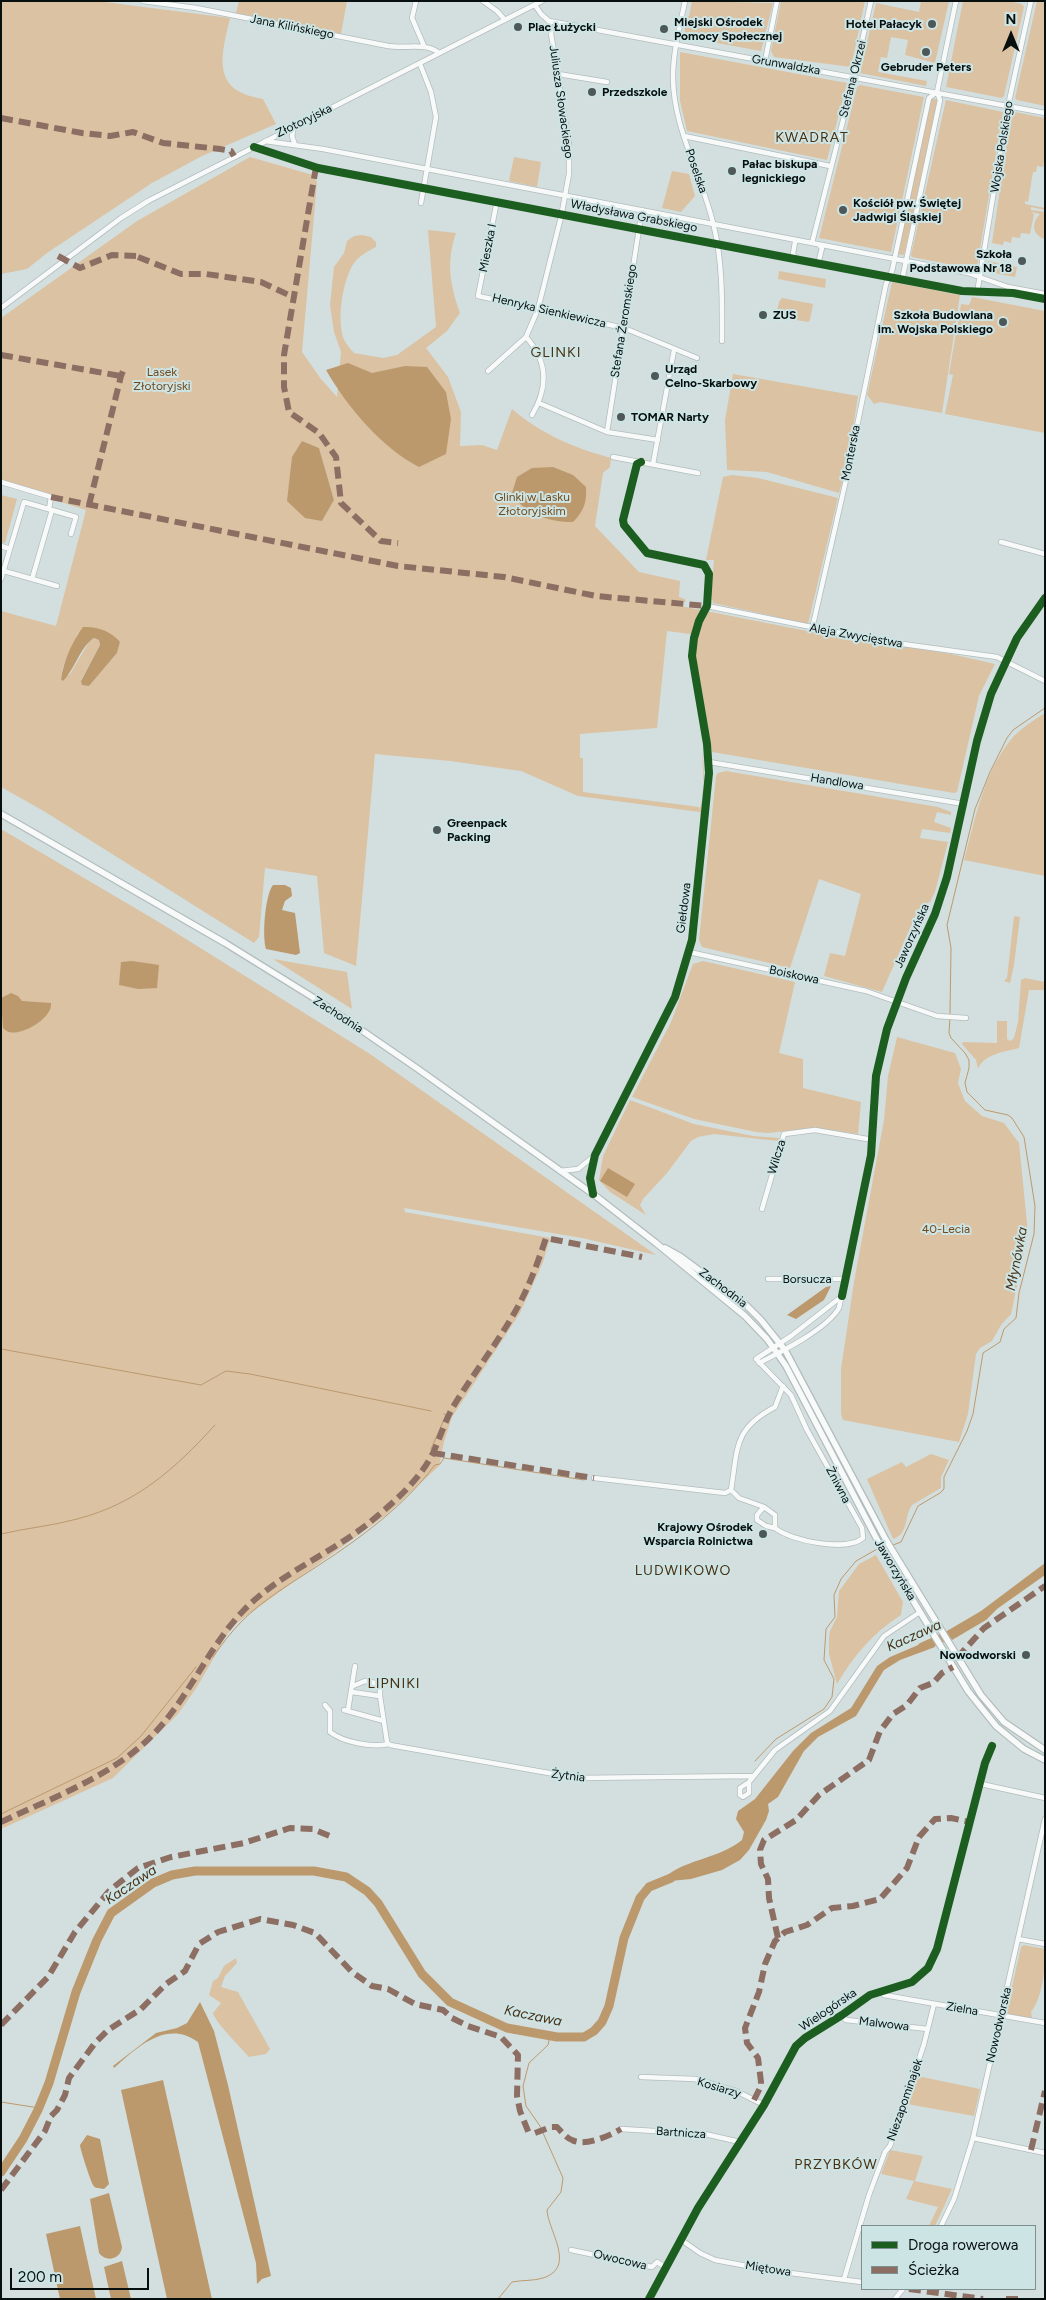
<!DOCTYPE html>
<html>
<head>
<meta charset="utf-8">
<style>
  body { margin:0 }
  #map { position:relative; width:1046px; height:2300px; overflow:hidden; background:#d3dfdf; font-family:Figtree,sans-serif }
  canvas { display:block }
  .frame { position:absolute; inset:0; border:2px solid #070f0f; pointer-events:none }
  .legend { position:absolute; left:861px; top:2225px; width:175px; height:65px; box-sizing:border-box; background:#cde4e5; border:1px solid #7e8f8f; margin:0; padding:6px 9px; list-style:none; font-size:15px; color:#070f0f }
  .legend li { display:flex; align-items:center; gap:10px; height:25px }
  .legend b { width:25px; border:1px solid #7e8f8f }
  .north { position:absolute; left:986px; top:10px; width:50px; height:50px; -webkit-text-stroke:4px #cde4e5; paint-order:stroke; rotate:0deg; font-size:14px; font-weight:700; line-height:20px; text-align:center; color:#070f0f }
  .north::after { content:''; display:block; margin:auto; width:18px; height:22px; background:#070f0f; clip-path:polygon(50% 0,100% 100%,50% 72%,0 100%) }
  .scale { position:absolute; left:10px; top:2268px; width:139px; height:22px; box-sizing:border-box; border:2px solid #070f0f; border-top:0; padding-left:6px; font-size:15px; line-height:18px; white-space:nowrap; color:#070f0f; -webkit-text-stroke:4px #cde4e5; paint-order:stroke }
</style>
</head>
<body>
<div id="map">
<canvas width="1046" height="2300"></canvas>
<div class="frame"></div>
<ul class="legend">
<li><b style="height:6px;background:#1b5e20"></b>Droga rowerowa</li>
<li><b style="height:6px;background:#8d6e63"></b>Ścieżka</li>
</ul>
<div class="north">N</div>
<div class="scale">200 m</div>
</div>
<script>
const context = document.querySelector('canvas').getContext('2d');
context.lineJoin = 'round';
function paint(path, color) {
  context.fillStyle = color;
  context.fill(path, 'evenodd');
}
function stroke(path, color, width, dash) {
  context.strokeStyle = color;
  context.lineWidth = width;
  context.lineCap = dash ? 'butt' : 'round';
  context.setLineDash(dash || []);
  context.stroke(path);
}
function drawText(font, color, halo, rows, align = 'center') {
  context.font = font + ' Figtree,sans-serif';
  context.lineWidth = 4;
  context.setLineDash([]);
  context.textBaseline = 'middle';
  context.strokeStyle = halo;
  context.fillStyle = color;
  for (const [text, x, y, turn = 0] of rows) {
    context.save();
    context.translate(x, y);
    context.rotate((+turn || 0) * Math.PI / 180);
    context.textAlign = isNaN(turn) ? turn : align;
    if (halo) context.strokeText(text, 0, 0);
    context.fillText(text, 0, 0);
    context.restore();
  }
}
const green = new Path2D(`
  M1 1H97L230 18C225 42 212 78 240 92 247 96 255 97 263 99L276 124 202 156 152 183 47 253 27 269 1 274Z
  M239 1H347L341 34 236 13Z
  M692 1 773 3 761 51 684 37 686 18 689 16Z
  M781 1H865L851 67 774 57 771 51Z
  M921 1H949L935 63 905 55 908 40 891 37 887 58 881 57 878 72 927 81 926 86 860 73 876 3 919 12Z
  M963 1H1009L1022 4 1024 7 1004 96 1002 98 946 87Z
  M1037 1H1045V106L1017 100 1015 98Z
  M680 52 847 83 827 160 687 131 680 101Z
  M860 85 924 97 891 252 819 238 857 87Z
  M931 98 938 100 904 255 897 254Z
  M946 100 1003 112 977 267 973 269 912 257 911 255Z
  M1015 112 1045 118V155L1043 167 1037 166 1036 172H1033L1028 202 1025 201V204L1045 208V210L1031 207V210L1045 212V239C1032 235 1031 223 1040 214L1031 212 1034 214 1030 234 1021 233 1020 238 1012 237 1011 243 1004 241 1003 245 992 243 1011 115Z
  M250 157 313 175 317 182 302 352 321 379 337 397 341 352 334 332 330 305 334 267 344 253 347 241 354 236 362 235 371 237 376 242V247C368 251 359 256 354 263 343 280 338 313 342 333 343 341 349 347 354 353L383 358 397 355 436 327 428 230 456 233C446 262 450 285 460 313L447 331 426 348 448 377 461 412 460 446 482 445 497 450 512 409C541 434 574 448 611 458L610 467 603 473 595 526 639 572 680 581 679 597 685 599 686 602 679 601 681 606 812 632 951 654 995 664 979 696 957 792 954 793 712 752 695 653 699 632 690 634 667 631 657 728 580 734V758H583V792L699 807V810C707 794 701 767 703 752L704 778 700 823V812L578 796 521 771 450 761 375 754 356 966 324 953 317 876 265 868 259 937 254 943 42 810 1 787V611L56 626 86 510 1 483V318L137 221ZM302 441 319 448 334 500 322 521ZM78 633 120 642 117 653 89 686 81 680 100 645 99 640 94 638 89 642 70 674 61 678 63 667Z
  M514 157 541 162 537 187 509 181Z
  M672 171 689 174 695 196 681 212 662 208Z
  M988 261 1017 267 1015 277 989 272 987 270Z
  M779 271 826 279 825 288 778 279Z
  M892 282 960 295 942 413 880 402 874 404 867 395Z
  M972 297 1045 311V433L945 414 953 375 949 374 961 304 969 305Z
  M782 298 813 304 810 320 808 322 778 317 776 315 779 302Z
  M733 374 858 396 848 460 839 493 767 472 727 470 725 420Z
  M732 475 758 478 838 498 808 624 713 603 711 594 714 560H706L723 477Z
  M1 495 17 499 5 543 1 542Z
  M1045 713V876L964 860C976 817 984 770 1014 736 1023 727 1034 720 1045 713Z
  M726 771 938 807 951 812V815L937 812 934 822 951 828 950 833 922 829 920 838 948 842 935 892 930 902 923 905 918 910 882 992 824 976 830 953 845 956 861 894 819 879 790 968 702 947 699 940 716 776 718 773Z
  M1 829 162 924 370 1054 656 1255 582 1238 404 1208 405 1212 550 1238 543 1262 520 1313 452 1417 444 1442 439 1466 386 1515 238 1622 228 1633 197 1687 178 1714 113 1778 1 1829Z
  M1014 916 1020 917 1014 965 1010 983 1004 981 1007 978Z
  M273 959 347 972 352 1009Z
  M703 961 795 982 779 1053 803 1059V1088L861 1102 858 1134 814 1128 768 1133 756 1132 694 1119 632 1097 671 1022 693 964Z
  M1025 978 1045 982V990H1029L1019 1048C1004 1052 984 1054 978 1069L976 1060 962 1044 963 1042 997 1043V1021H1007V1039L1010 1041 1014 1038 1018 1022 1021 980Z
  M897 1037 955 1053 961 1069 958 1083 965 1101 982 1116 1004 1123 1019 1143 1028 1233 1011 1314 1001 1325 992 1341 980 1348 976 1354 968 1414 959 1442 843 1420 841 1414V1369L854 1282 884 1120 888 1076Z
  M630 1100 694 1124 753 1136 779 1138 778 1141 714 1134 698 1137 691 1141 667 1173 643 1199 640 1205 646 1215 610 1192 599 1180 603 1156Z
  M931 1454 949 1460 941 1477V1488L912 1505C904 1516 909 1534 893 1539L867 1479 902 1462 906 1467Z
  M876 1555 903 1602 901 1615C873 1633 854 1655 837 1684L829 1654V1639L830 1631 837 1617 839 1591 859 1564Z
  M1024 1945 1045 1949C1045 1968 1043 1997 1031 2012L1032 2018 1012 2016 1006 2013 1021 1947Z
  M236 1958 237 1963 225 1976 221 1987 238 1992 270 2049 266 2054 249 2057C241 2048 215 2022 213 2013L221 2003 209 1995 213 1981 218 1978 224 1966Z
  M917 2076 980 2089 974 2116 907 2104Z
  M890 2150 923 2156 915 2181 952 2189 935 2226H929L938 2207 906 2199 914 2181 881 2174Z`);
const water = new Path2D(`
  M348 363 372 373 405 366 427 367 446 392 451 419 446 454 419 467C381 447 348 408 326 370Z
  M302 441 319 448 334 500 322 521 305 518 287 501 292 457Z
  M553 467 573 475 586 487C587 502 584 511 573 522 552 523 522 513 512 493L517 477 532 468Z
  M83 627C97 626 111 631 120 642L117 653 89 686 82 685 81 681 100 645 99 640 94 638C80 647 75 669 63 681L61 679C64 660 72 642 83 627Z
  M273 885H285L291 888 292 896 285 901 282 910 295 913 300 953 296 955 266 949C262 936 265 895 273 885Z
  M132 961 159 965 157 988 138 989 119 985 121 962Z
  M11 993 18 996 22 1001 51 1003C53 1018 22 1036 9 1032 8 1032 4 1029 3 1028L1 998Z
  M608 1168 635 1184 627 1197 600 1181Z
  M831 1286 824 1300 796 1319 787 1315 826 1287Z
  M1045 1563V1575L997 1609 986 1620 952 1640 947 1631 981 1611Z
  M930 1640 935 1647 900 1660 884 1670 856 1716 818 1737 804 1751 778 1797 768 1804 769 1811 766 1820 749 1850 740 1860 722 1870 691 1879 660 1882C680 1859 718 1860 742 1840L744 1832 736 1819 738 1811 755 1799 793 1751 811 1733 851 1708 877 1666 890 1657Z
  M200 2002 214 2031 228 2085 271 2276 262 2279 257 2284 256 2263 198 2042C167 2019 137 2047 114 2068L113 2066 156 2033 177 2028 187 2023Z
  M163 2080 212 2299H167L121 2090Z
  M87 2135 100 2139 109 2184 104 2189C100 2188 95 2189 93 2185 91 2182 80 2149 80 2145Z
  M109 2193 122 2247C121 2259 106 2263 99 2253L90 2199Z
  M80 2226 96 2299H60L46 2234Z
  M122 2261 131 2299H111L104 2267Z`);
const stream = new Path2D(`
  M950 1014 951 948 947 925 975 809 990 772 1007 738 1013 730 1045 708
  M1 1349 201 1385 226 1371 250 1374 431 1411
  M431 1449 446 1415 444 1414
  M1 1534C26 1528 52 1526 77 1519 136 1504 175 1469 215 1425
  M893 1545 901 1542 918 1506 940 1493 944 1489V1477L967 1431 973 1414 983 1353 1000 1342 1004 1329 1016 1318 1019 1293 1034 1234 1035 1206 1024 1137 1012 1118 1008 1115 985 1110 967 1092 965 1083 969 1068V1060L965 1053 951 1038 949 1033 950 1018
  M213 1657C222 1644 231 1632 242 1621 265 1598 292 1583 319 1565 362 1537 404 1506 435 1465L440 1464 444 1458 584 1480
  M755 1761 776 1739 824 1709 832 1697 834 1679 824 1660 826 1629 835 1617 834 1595 841 1579 856 1561 879 1548
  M1 1814 117 1758 141 1736 196 1667
  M1 2102 39 2108
  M498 2299 512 2282C522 2280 534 2281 543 2278 577 2267 548 2231 547 2210L561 2192 563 2178 540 2126 526 2106 523 2086 529 2063 548 2045 550 2036`);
const river = new Path2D(`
  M922 1647 960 1630
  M1 2172 23 2139 38 2110 49 2083 76 1992 97 1940 111 1913 153 1883 172 1875 195 1871H314L346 1877 367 1891 378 1903 422 1974 450 2002 507 2028 557 2037H584L594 2031 602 2022 609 2006 624 1938 640 1898 649 1887 671 1878`);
const minor = new Path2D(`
  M143 1 196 8 388 46C406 49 426 42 439 53
  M416 1 412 18 424 46
  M483 1 497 11 505 20
  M685 1C680 26 673 51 673 77 673 129 703 177 714 227 723 264 722 304 722 341
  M535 5 541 14 549 21 1045 113
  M765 61 777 1
  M420 64 431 92 436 117 421 203
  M558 74 607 82
  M294 127 292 136 295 145
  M684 136 830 166
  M265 141 323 149 968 273 1008 287 1045 294
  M254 147 318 168 962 291 1013 293 1045 299
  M497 201 478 296 624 328 697 358
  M812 243 854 77 871 1
  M795 258 793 254 795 242 798 240
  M816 262 819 260 822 248 819 245
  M902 280 940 100 937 92 956 1
  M977 293 1008 106 1031 1
  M1 308 121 218 148 201 542 1
  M526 337C548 361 548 388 532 415
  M488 371 526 337 538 309 561 217 569 174V145L549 21
  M539 403 607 432 658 440
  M607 432 642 210
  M613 457 698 473
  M653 464 674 350
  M1 482 51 497 49 509
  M1001 542 1045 554
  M1 546 10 549
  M4 571 57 586
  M1 579 24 502 76 517 71 534
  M32 579 52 510
  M707 606 881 641 997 657 1045 681
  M812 629 846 480 886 284 892 271 929 98 937 92
  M709 762 964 804
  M689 952 866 991 937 1016 966 1018
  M560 1171 578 1169 594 1156
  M593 1194 590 1178 595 1155 675 997 692 940 709 773 707 744 692 656 694 638 699 621 707 606 709 574 704 565 647 553 624 525 623 520 637 464 641 462
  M762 1209 784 1134 815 1130 873 1140
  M768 1279H846
  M759 1363C781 1352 827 1329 839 1308L871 1155 876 1076 887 1029 906 978 935 914 947 877 977 741 991 694 1017 638 1045 598
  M594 1478 725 1493 731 1490
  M731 1490C738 1448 733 1429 775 1407L783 1386
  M731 1490 739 1498 764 1507
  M775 1528 766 1526 757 1520V1515L764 1507 775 1515V1528C791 1541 847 1552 863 1538L862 1528 807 1430 791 1395 756 1359 791 1336 841 1297
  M353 1686 365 1681 380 1684V1696
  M352 1692 380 1696 387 1742 390 1745 577 1778 754 1776
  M325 1705 330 1711V1732C343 1742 372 1748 388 1744
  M344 1710 384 1721
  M348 1710 355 1666
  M749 1782V1793L743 1797 740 1795V1788L749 1782 775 1750 830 1711 884 1636 920 1612
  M981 1784 1045 1798
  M1018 1939 1045 1944
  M881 1992 884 1995 1045 2023
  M842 2015 846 2020 928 2029
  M641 2077 695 2079 736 2091 764 2105
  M621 2129 705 2134 740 2142
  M973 2138 1045 2153
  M941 2226 954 2199 973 2138 1045 1819
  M680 2239 700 2253 715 2260 774 2271 862 2282
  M571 2250 652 2267 657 2262 665 2267
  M844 2279 869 2195 885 2152 890 2146 924 2044 934 2004
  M649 2299 698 2208 764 2105 796 2046 805 2038 842 2015 870 1995 912 1982 928 1968 937 1949 985 1763 992 1746
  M895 2299 903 2289`);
const major = new Path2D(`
  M1 814 225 943 322 1003 418 1069 597 1197 656 1243 745 1316 767 1339 786 1366 883 1551 968 1691 996 1726 1024 1749 1045 1760
  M665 1248 681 1257 746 1305 761 1320 785 1350 886 1540 981 1695 1004 1722 1045 1750`);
const quiet = new Path2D(`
  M1 118 82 133 110 136 133 132 163 143 220 149 231 151 234 156
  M316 167 284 355V387L289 412 319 433 336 457 341 503 381 541 398 543
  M58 256 80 268 112 255 136 256
  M138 257 181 274H206L261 282 293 297
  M1 355 121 376
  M51 497 398 566 504 577 596 596 707 606
  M89 505 121 376 125 366
  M433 1453 594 1478
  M957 1658 984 1628 1045 1586
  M1 1822C56 1796 119 1774 160 1727 192 1691 210 1645 244 1610 279 1574 330 1554 369 1523 393 1503 419 1481 433 1453 440 1438 445 1421 453 1407 473 1374 497 1344 516 1310 529 1287 538 1262 546 1238L642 1257
  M778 1938 769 1898 768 1879 761 1864 760 1850 764 1840 796 1820 819 1795 869 1760 880 1731 893 1714 907 1705 920 1688 933 1683 942 1673 953 1667
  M1 2025 48 1977 75 1932 110 1890 138 1868 171 1857 244 1843 290 1828 313 1829 332 1837
  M754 2100 761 2086V2082L758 2058 747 2043 745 2028 759 1992 765 1964 775 1941 785 1932 807 1925 832 1908 853 1906 880 1899 907 1868 919 1837 935 1819 951 1818 970 1822
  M535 2133 551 2127H557C562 2132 566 2138 572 2140 585 2147 609 2136 621 2129
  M1031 2150 1045 2091
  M1 2190 45 2131 51 2116 57 2110 65 2095 69 2078 95 2043 108 2030 141 2009 166 1984 185 1971 199 1944 218 1932 260 1919 293 1925 315 1933 352 1972 372 1986 388 1989 415 2004 443 2010 452 2018 468 2026 501 2037 518 2055 517 2096 520 2111 530 2136
  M909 2289 983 2299
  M1006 2299H1022`);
const cycleway = new Path2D(`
  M254 147 318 168 962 291 1013 293 1045 299
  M593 1194 590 1178 595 1155 675 997 692 940 709 773 707 744 692 656 694 638 699 621 707 606 709 574 704 565 647 553 624 525 623 520 637 464 641 462
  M842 1296 871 1155 876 1076 887 1029 906 978 935 914 947 877 977 741 991 694 1017 638 1045 598
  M649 2299 698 2208 764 2105 796 2046 805 2038 842 2015 870 1995 912 1982 928 1968 937 1949 985 1763 992 1746`);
const markers = [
  [932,24,5,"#4e5858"],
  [518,27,5,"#4e5858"],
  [664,29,5,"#4e5858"],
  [926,52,5,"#4e5858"],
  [592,92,5,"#4e5858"],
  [732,171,5,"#4e5858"],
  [843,210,5,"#4e5858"],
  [1022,261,5,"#4e5858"],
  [763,315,5,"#4e5858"],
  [1003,322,5,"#4e5858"],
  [655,376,5,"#4e5858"],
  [621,417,5,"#4e5858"],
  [437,830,5,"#4e5858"],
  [763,1534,5,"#4e5858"],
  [1026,1655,5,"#4e5858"]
];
const poiNames = [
  ["Miejski Ośrodek",674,22],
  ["Pomocy Społecznej",674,36],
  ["Hotel Pałacyk",922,24,"right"],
  ["Plac Łużycki",528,27],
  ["Gebruder Peters",926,67,"center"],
  ["Przedszkole",602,92],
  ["Pałac biskupa",742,164],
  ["legnickiego",742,178],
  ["Kościół pw. Świętej",853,203],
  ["Jadwigi Śląskiej",853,217],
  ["Szkoła",1012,254,"right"],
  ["Podstawowa Nr 18",1012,268,"right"],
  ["ZUS",773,315],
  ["Szkoła Budowlana",993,315,"right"],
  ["im. Wojska Polskiego",993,329,"right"],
  ["Urząd",665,369],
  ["Celno-Skarbowy",665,383],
  ["TOMAR Narty",631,417],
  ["Greenpack",447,823],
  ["Packing",447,837],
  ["Krajowy Ośrodek",753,1527,"right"],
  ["Wsparcia Rolnictwa",753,1541,"right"],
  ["Nowodworski",1016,1655,"right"]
];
const streetNames = [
  ["Jana Kilińskiego",292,27,11],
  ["Grunwaldzka",786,65,10],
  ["Stefana Okrzei",853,79,-76],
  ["Juliusza Słowackiego",561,102,82],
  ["Złotoryjska",304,121,-26],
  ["Wojska Polskiego",1002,147,-81],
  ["Poselska",696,171,71],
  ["Władysława Grabskiego",634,216,11],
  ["Mieszka I",488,248,-79],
  ["Henryka Sienkiewicza",549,311,13],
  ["Stefana Żeromskiego",624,321,-81],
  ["Monterska",851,453,-79],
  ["Aleja Zwycięstwa",856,636,10],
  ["Handlowa",837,782,9],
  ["Giełdowa",684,908,-83],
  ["Jaworzyńska",912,936,-66],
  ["Boiskowa",794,975,12],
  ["Zachodnia",338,1015,33],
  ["Wilcza",777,1157,-73],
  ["Borsucza",807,1279],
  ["Zachodnia",723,1288,37],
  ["Żniwna",838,1485,62],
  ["Jaworzyńska",895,1570,59],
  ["Żytnia",568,1776,7],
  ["Zielna",962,2009,10],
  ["Wielogórska",828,2010,-34],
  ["Malwowa",884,2024,7],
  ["Nowodworska",999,2025,-77],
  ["Kosiarzy",719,2088,17],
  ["Niezapominajek",905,2100,-71],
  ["Bartnicza",681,2133,4],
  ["Owocowa",620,2260,13],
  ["Miętowa",768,2269,9]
];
const parkNames = [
  ["Lasek",162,372],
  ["Złotoryjski",162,386],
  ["Glinki w Lasku",532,497],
  ["Złotoryjskim",532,511],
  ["40-Lecia",946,1229]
];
const neighbourhoodNames = [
  ["KWADRAT",812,138],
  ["GLINKI",556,353],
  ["LUDWIKOWO",683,1571],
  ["LIPNIKI",394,1684],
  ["PRZYBKÓW",836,2165]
];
const waterNames = [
  ["Młynówka",1017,1259,-79],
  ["Kaczawa",914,1636,-24],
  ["Kaczawa",131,1885,-34],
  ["Kaczawa",533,2016,12]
];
paint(green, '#dac2a3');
paint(water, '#bc996d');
stroke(stream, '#bc996d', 1);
stroke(river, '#bc996d', 9);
stroke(minor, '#b3bcbd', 6);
stroke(major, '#b3bcbd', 8);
stroke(minor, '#f8fafa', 4.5);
stroke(major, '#f8fafa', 5.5);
stroke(quiet, '#8d6e63', 6, [12, 6]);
stroke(cycleway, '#1b5e20', 8);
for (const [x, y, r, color] of markers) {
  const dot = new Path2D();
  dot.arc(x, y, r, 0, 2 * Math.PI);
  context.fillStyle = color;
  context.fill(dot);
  stroke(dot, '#cde4e5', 2);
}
drawText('bold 12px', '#070f0f', '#cde4e5', poiNames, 'left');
drawText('12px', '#070f0f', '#cde4e5', streetNames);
drawText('12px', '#714a1c', '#cde4e5', parkNames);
context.letterSpacing = '1px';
drawText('14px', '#4a3010', '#cde4e5', neighbourhoodNames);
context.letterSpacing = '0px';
drawText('italic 14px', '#493116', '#cde4e5', waterNames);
</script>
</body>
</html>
